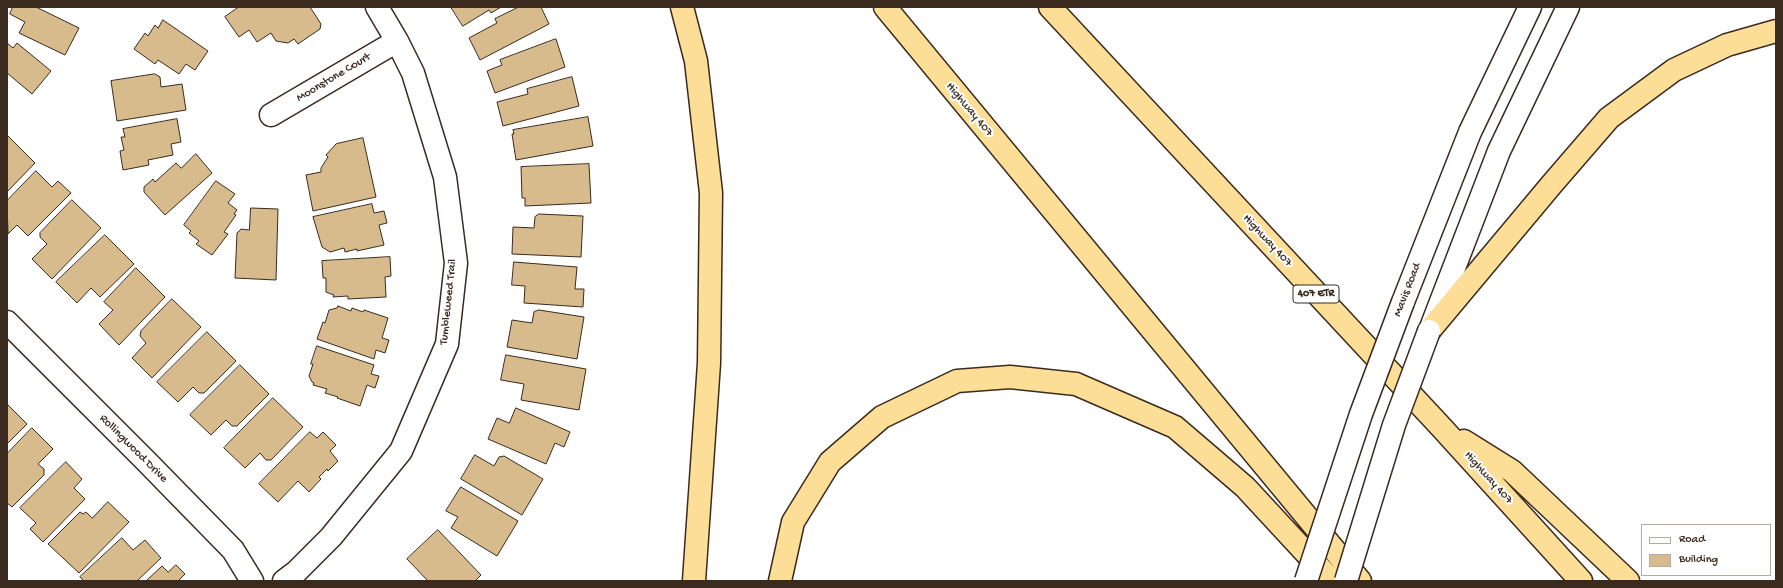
<!DOCTYPE html>
<html>
<head>
<meta charset="utf-8">
<style>
  body { margin:0 }
  #map { position:relative; width:1783px; height:588px; overflow:hidden; background:#fff; font-family:"Gochi Hand",sans-serif }
  canvas { display:block }
  .frame { position:absolute; inset:0; border:8px solid #3b2a1e; pointer-events:none }
  .legend { position:absolute; left:1641px; top:524px; width:130px; height:52px; box-sizing:border-box; background:#fff; border:1px solid #b1aaa5; margin:0; padding:5px 7px; list-style:none; font-size:12px; color:#3b2a1e }
  .legend li { display:flex; align-items:center; gap:8px; height:20px }
  .legend b { width:20px; border:1px solid #b1aaa5 }
</style>
</head>
<body>
<div id="map">
<canvas width="1783" height="588"></canvas>
<div class="frame"></div>
<ul class="legend">
<li><b style="height:5px;background:#fff"></b>Road</li>
<li><b style="height:11px;background:#d8bb8c"></b>Building</li>
</ul>
</div>
<script>
const context = document.querySelector('canvas').getContext('2d');
context.lineJoin = 'round';
function paint(path, color) {
  context.fillStyle = color;
  context.fill(path, 'evenodd');
}
function stroke(path, color, width, dash) {
  context.strokeStyle = color;
  context.lineWidth = width;
  context.lineCap = dash ? 'butt' : 'round';
  context.setLineDash(dash || []);
  context.stroke(path);
}
function drawText(font, color, halo, rows, align = 'center') {
  context.font = font + ' "Gochi Hand",sans-serif';
  context.lineWidth = 4;
  context.setLineDash([]);
  context.textBaseline = 'middle';
  context.strokeStyle = halo;
  context.fillStyle = color;
  for (const [text, x, y, turn = 0] of rows) {
    context.save();
    context.translate(x, y);
    context.rotate((+turn || 0) * Math.PI / 180);
    context.textAlign = isNaN(turn) ? turn : align;
    if (halo) context.strokeText(text, 0, 0);
    context.fillText(text, 0, 0);
    context.restore();
  }
}
const building = new Path2D(`
  M13 7H36L79 28 65 55 19 33 25 22 10 14Z
  M239 7H310L321 24 320 29 298 44 294 39 288 43 276 41 271 33 257 42 249 30 239 37 225 17Z
  M451 7H501L491 13 489 10 463 26Z
  M519 7H541L549 24 480 60 469 38 497 23 495 19Z
  M163 20 208 51 195 70 186 64 179 74 158 60 155 64 134 49 145 33 148 36 155 25 158 28Z
  M556 39 565 67 495 93 487 71 502 65 500 60Z
  M7 43 13 48 17 43 51 71 32 94 7 73Z
  M155 74 160 77 161 87 182 84 186 110 117 121 111 81Z
  M572 77 579 106 503 126 497 102 528 94 527 89Z
  M588 117 593 146 516 160 512 134H514L513 130Z
  M177 119 181 142 171 144 173 155 148 160 149 165 123 170 120 151 124 150 121 137H125L123 129Z
  M7 135 35 163 7 192Z
  M363 138 376 197 313 211 306 175 321 172V168L328 157 326 155 336 144Z
  M196 154 212 173 165 215 144 192V187L153 179 155 182 176 163 181 168Z
  M589 164 591 203 525 206V198H522L521 167Z
  M36 171 52 187 58 181 71 193 28 236 17 225 8 234 7 201Z
  M216 181 235 194 228 203 237 210 234 214 236 215 224 232 228 234 212 255 196 244 199 241 189 233 191 231 184 225Z
  M72 200 101 228 52 279 32 259 47 244 40 237V233Z
  M372 204 374 213 384 211 387 223 379 225 384 245 357 251V249L345 252 344 248 330 252 322 247 313 217Z
  M251 208 278 209 276 280 235 278 237 233 241 229 249 230Z
  M539 214 583 216 581 257 512 254 513 227 534 228 535 217Z
  M105 235 134 264 100 297 91 288 77 303 56 282Z
  M390 257 391 276 385 277 386 297 348 299V296L333 297 334 295 326 292V278H323L322 261Z
  M514 262 577 267 575 289H584L583 307 524 303 525 286 512 285Z
  M136 268 165 297 119 345 99 324 113 310 104 302Z
  M172 299 201 327 152 378 132 358 146 343 140 336 141 331Z
  M338 306 351 311 352 308 363 312 364 310 388 318 382 338 389 340 385 353 376 350 374 359 317 339 323 322 325 323 329 310 337 308Z
  M539 310 584 317 577 359 507 347 512 320 532 323 534 312Z
  M207 332 236 361 204 393H199L193 387 178 402 157 382Z
  M317 346 374 365 371 374 379 376 375 388 367 385 360 406 337 398 338 397 325 393 327 389 313 385 314 383 312 382 309 376 313 364H311Z
  M506 355 586 369 579 410 521 400 524 384 501 380Z
  M240 365 269 394 237 426H232L226 420 211 435 190 415Z
  M273 398 303 427 271 460H266L260 453 245 468 224 448Z
  M7 404 27 424 7 444Z
  M516 408 570 432 564 447 555 443 546 464 488 439 497 418 509 423Z
  M32 428 53 449 38 464 44 469V475L12 507 7 503V454Z
  M310 432 317 438 323 432 336 445 330 451 338 461 328 471 327 469 319 477 321 479 309 492 298 481 278 502 259 484Z
  M475 455 494 466 499 457 504 456 543 479 522 515 461 479Z
  M66 462 82 479 74 488 85 499 43 542 30 529 36 523 20 508Z
  M461 487 518 521 497 556 451 528 458 517 446 511Z
  M108 502 129 522 79 573 48 544 80 512 83 514 86 512 92 518Z
  M438 530 481 575 475 581H428L407 559Z
  M122 538 133 550 145 540 161 558 137 581H84L80 577Z
  M176 565 185 574 179 580 180 581H146L162 566 168 572Z`);
const minor = new Path2D(`
  M271 115 397 41
  M7 322 145 460 233 550 252 581
  M284 581 296 572 331 537 401 451 447 344 456 263 445 177 413 73 397 41 377 7`);
const secondary = new Path2D(`
  M1403 302 1470 132 1530 7
  M1432 325 1499 151 1568 7`);
const motorway = new Path2D(`
  M682 7 696 61 711 193 709 363 694 581
  M885 7 1360 581
  M1050 7 1442 428 1581 581
  M1429 331 1552 184 1609 118 1674 70 1727 45 1776 31
  M1464 441 1512 471 1628 581
  M780 581 793 522 830 462 882 417 957 381 1010 377 1076 384 1175 427 1245 487 1332 581`);
const secondaryBridge = new Path2D(`
  M1306 581 1361 414 1403 302
  M1346 581 1394 425 1429 331`);
const shields = [
  [1316,294,46]
];
const shieldNames = [
  ["407 ETR",1316,294]
];
const streetNames = [
  ["Moonstone Court",334,78,-31],
  ["Highway 407",969,110,50],
  ["Highway 407",1267,241,47],
  ["Mavis Road",1408,290,-69],
  ["Tumbleweed Trail",449,302,-84],
  ["Rollingwood Drive",133,449,45],
  ["Highway 407",1488,478,48]
];
paint(building, '#d8bb8c');
stroke(building, '#3b2a1e', 1);
stroke(minor, '#3b2a1e', 25);
stroke(secondary, '#3b2a1e', 25);
stroke(motorway, '#3b2a1e', 25);
stroke(minor, '#fff', 22);
stroke(secondary, '#fff', 22);
stroke(motorway, '#fdde96', 22);
stroke(secondaryBridge, '#3b2a1e', 25, []);
stroke(secondaryBridge, '#fff', 22);
for (const [x, y, w] of shields) {
  const box = new Path2D();
  box.roundRect(x - w / 2, y - 9, w, 18, 3);
  context.fillStyle = '#fff';
  context.fill(box);
  stroke(box, '#3b2a1e', 1);
}
drawText('bold 11px', '#3b2a1e', null, shieldNames);
drawText('12px', '#3b2a1e', '#fff', streetNames);
</script>
</body>
</html>
